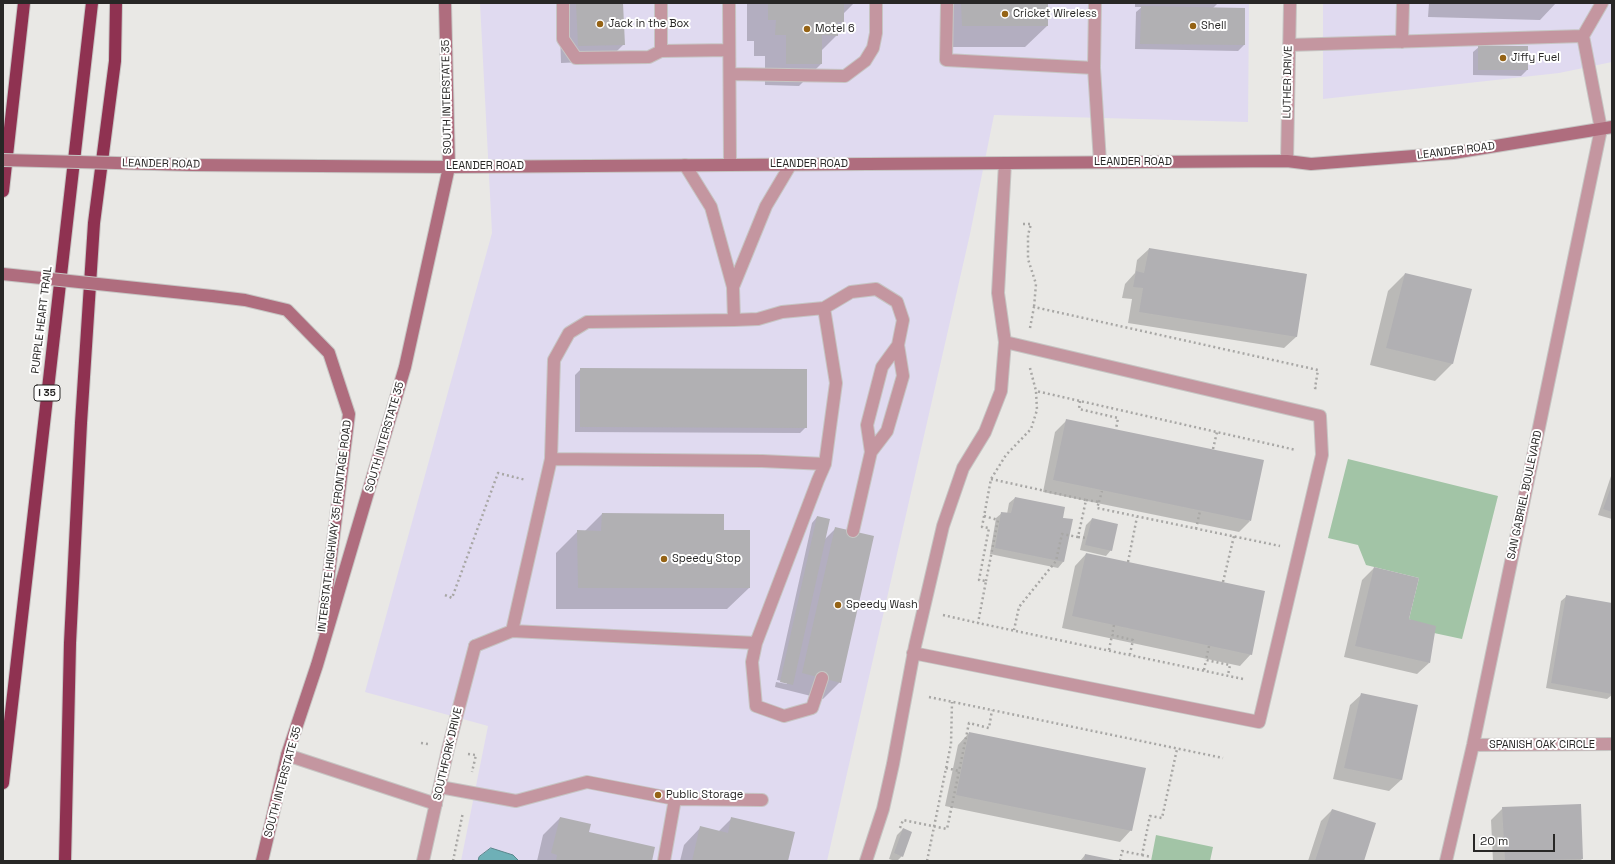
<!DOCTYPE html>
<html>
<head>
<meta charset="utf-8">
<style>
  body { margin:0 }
  #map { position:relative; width:1615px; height:864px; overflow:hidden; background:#e9e8e5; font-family:"Space Grotesk",sans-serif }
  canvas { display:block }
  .frame { position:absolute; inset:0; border:4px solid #282726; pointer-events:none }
  .scale { position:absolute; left:1473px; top:834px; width:82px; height:18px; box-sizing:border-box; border:2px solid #282726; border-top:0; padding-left:5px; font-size:12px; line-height:14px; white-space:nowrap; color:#282726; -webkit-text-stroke:3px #fff; paint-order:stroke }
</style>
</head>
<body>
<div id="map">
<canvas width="1615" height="864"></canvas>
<div class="frame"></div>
<div class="scale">20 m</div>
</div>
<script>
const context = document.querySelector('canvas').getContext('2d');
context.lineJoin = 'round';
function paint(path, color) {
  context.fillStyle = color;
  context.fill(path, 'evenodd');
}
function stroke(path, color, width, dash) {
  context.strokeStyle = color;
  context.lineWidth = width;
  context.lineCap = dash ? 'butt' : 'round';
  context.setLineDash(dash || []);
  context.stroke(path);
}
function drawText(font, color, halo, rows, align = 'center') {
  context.font = font + ' "Space Grotesk",sans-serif';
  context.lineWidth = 4;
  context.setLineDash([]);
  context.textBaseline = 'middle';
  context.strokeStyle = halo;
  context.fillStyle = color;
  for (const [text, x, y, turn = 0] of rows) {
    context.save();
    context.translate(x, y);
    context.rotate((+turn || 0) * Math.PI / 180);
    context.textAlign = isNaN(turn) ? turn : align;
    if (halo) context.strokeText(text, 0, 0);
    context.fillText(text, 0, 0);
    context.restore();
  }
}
const commercial = new Path2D(`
  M480 3H1249L1248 122 994 115 970 234 827 861H461L488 726 365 692 492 233Z
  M1323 3H1612V62L1559 73 1323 99Z`);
const green = new Path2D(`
  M1348 459 1498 496 1462 639 1434 633 1409 619 1419 578 1366 565 1358 545 1328 538Z
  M1156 835 1213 847 1210 861H1151Z`);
const water = new Path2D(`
  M491 848 513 855 519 861H478L479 857Z`);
const shadow = new Path2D(`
  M559 3H622L624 44 607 61 561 63Z
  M747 3H854L843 14V23L837 28V35L821 51V64L799 86 765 85V56H754V41H747Z
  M940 3H1047V26L1025 47H940Z
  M1135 3H1218L1213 8 1244 9V45L1238 51 1135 49 1136 12 1142 7H1135Z
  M1429 3H1556L1540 20 1428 17Z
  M1479 47 1527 70 1521 76 1473 75V52Z
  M1149 249 1306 274 1296 337 1284 348 1128 323 1132 299 1122 298 1125 284 1135 273 1137 260Z
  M1405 274 1471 290 1452 364 1435 381 1370 365 1388 291Z
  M581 369 806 427 800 433 575 432V375Z
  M1067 420 1250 521 1239 532 1043 492 1055 432Z
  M1612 473V519L1598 515Z
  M1015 498 1062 518 1072 520 1063 562 1058 568 990 554 996 518 1002 513 1007 514 1009 503Z
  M602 514 723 531 749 588 727 609H556V553L578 531H585Z
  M817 517 824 540 836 528 840 682 823 699 775 687 776 682 787 684V682L777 680 812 523Z
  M1092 519 1111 550 1106 556 1080 550 1086 525Z
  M1086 554 1251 654 1240 666 1062 628 1075 566Z
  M1374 568 1408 620 1429 663 1417 674 1344 657 1362 580Z
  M1567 596 1612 604V695L1607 699 1546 688 1561 601Z
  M1362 694 1417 706 1401 780 1389 791 1333 779 1350 705Z
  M969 733 1131 830 1120 842 945 806 958 745Z
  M1503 808 1582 859 1580 861H1493L1491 820Z
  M1332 810 1363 861H1308L1321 821Z
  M560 818 588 833 651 861H537L543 835Z
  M731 819 787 861H680L684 845 700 828 718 832Z
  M903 829 902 856 897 861H895L889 859 897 835Z
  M1085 855 1110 861H1080Z`);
const building = new Path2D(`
  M576 3H623L625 45 578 46Z
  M768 3H844V23L838 22V36L822 35V64H786V35H775L776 20H768Z
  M961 3H1048V26H962Z
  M1141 6 1245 8V45L1140 44Z
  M1478 46H1528V70H1478Z
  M1149 248 1307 274 1297 337 1139 312 1143 288 1133 287 1136 271 1144 273Z
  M1405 273 1472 289 1453 364 1386 348Z
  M580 368 807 369V428L580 427Z
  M1066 419 1264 460 1251 521 1053 480Z
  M1612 484V512L1603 509Z
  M1015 497 1065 507 1063 518 1073 519 1064 562 995 548 1001 512 1011 513Z
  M602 513 724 514V530H750V588H578L577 530 601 531Z
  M817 516 830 519 793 685 780 682Z
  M1092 518 1118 524 1112 551 1085 545Z
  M835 527 874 536 841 683 802 673Z
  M1086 553 1265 591 1252 655 1072 616Z
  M1374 567 1419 578 1409 619 1436 626 1430 663 1355 646Z
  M1566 595 1612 603V694L1551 683Z
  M1361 693 1418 705 1402 780 1344 768Z
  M969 732 1146 768 1132 831 956 795Z
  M1581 804 1583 859 1505 861 1502 807Z
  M1332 809 1376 823 1364 861H1315Z
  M560 817 591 824 589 832 655 847 652 861H556L557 855 551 853Z
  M731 817 795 832 788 861H692L700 826 728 833Z
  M903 828 912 832 903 857 894 853Z
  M1085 854 1114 860V861H1084Z`);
const path = new Path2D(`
  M1023 224H1031L1028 235V259L1036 284 1034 307
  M1030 328 1034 307 1318 370 1315 388H1319
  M1030 368 1036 391
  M1080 401 1079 409 1118 418 1116 429
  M1213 449 1217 432
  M991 479 1086 500 1078 537 1062 534 1056 561 1019 607 1014 630
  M1086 500 1099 502 1097 508 1280 546
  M1099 502 1102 491
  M984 516 998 520 986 581
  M1196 529 1200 511
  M1078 537 1087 538
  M1128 562 1137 517
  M1223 582 1234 536
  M445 595 452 598 498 473 526 480
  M943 615 978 623
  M1114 625 1112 635 1133 640 1130 654
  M1209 646 1206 660 1230 665 1228 675
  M1109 650 1112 635
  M1204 670 1206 660
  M1243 679 978 623 986 581 979 580 989 528 982 527 991 479 1006 455 1031 429 1037 410 1036 391 1296 450
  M929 697 1223 758
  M421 743 428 744
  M468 754 476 755 472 772
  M946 768 959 771
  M900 828 903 820 947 829 969 723 989 728 992 710
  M1142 855 1151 857
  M453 861 463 812
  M927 861 951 744 952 702
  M1120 861 1122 851 1142 855 1150 816 1162 818 1177 749`);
const lane = new Path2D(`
  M563 3V39L576 58 649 57 661 51
  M661 3V51L729 50
  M729 3 730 165
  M947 3 946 60 1094 68
  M1095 3 1094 68 1100 162
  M1583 36 1601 129
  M1402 42 1403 3
  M1289 45 1583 36 1602 3
  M730 74 845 76 865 61 873 48 876 33V3
  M685 165 711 207 733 287 734 320 587 322 569 333 554 360 551 459 762 461 825 464
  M733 287 766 206 791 164
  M734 320 758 319 782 312 824 308 851 292 876 289 897 302 903 320 898 345 903 376 887 431 871 452
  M551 459 512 631 756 643
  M853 531 871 452 867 425 882 367 898 345
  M475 646 512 631
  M913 653 1259 722 1322 455 1320 416 1005 342
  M822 678 812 708 784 716 756 706 752 662 756 643 818 480 825 464 836 383 824 308
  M287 755 436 804
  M440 787 516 801 587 782 675 799 762 800
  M664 861 675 799
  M866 861 883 809 893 764 915 646 943 526 963 468 985 432 1001 391 1005 342 998 293 1005 163`);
const street = new Path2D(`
  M1287 161 1290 3
  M1473 745 1612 744
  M423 861 448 749 475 646
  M1446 861 1473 745 1601 129`);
const secondary = new Path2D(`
  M192 165 449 167 1287 161 1311 164 1453 153 1612 127
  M212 296 245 300 287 310 329 353 349 414 322 628
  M262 861 287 755 317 665 405 367 449 167 445 3`);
const highway = new Path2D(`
  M3 191 24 3
  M3 783 92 3
  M65 861 70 643 81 423 94 223 115 61 116 3`);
const secondaryBridge = new Path2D(`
  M3 160 192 165
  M3 274 212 296`);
const markers = [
  [1005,14,4,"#956315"],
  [600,24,4,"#956315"],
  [1193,26,4,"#956315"],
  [807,29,4,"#956315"],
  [1503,58,4,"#956315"],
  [664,559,4,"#956315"],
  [838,605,4,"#956315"],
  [658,795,4,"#956315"]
];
const shields = [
  [47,393,26]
];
const shieldNames = [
  ["I 35",47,393]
];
const poiNames = [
  ["Cricket Wireless",1013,14],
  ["Jack in the Box",608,24],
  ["Shell",1201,26],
  ["Motel 6",815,29],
  ["Jiffy Fuel",1511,58],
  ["Speedy Stop",672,559],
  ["Speedy Wash",846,605],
  ["Public Storage",666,795]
];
const streetNames = [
  ["LUTHER DRIVE",1288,82,-89],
  ["SOUTH INTERSTATE 35",447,97,-91],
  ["LEANDER ROAD",1456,151,-7],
  ["LEANDER ROAD",1133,162],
  ["LEANDER ROAD",161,164,1],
  ["LEANDER ROAD",809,164],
  ["LEANDER ROAD",485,166],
  ["PURPLE HEART TRAIL",42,320,-83],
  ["SOUTH INTERSTATE 35",385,437,-74],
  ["SAN GABRIEL BOULEVARD",1525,495,-78],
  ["INTERSTATE HIGHWAY 35 FRONTAGE ROAD",335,526,-83],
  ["SPANISH OAK CIRCLE",1542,745],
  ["SOUTHFORK DRIVE",448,754,-77],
  ["SOUTH INTERSTATE 35",283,782,-75]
];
paint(commercial, '#e0daf0');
paint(green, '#a2c4a6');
paint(water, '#6eb0b7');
stroke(water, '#59878c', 1);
paint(shadow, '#0003');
paint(building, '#b1b0b3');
stroke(lane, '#c6c5c3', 14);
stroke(street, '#c6c5c3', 14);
stroke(secondary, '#c6c5c3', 14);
stroke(highway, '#c6c5c3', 14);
stroke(path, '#a8a7a5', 2.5, [2, 3]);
stroke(lane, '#c496a0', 12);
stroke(street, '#c496a0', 12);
stroke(secondary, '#af6d7e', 12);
stroke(highway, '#8f3251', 12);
stroke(secondaryBridge, '#c6c5c3', 14, []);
stroke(secondaryBridge, '#af6d7e', 12);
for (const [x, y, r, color] of markers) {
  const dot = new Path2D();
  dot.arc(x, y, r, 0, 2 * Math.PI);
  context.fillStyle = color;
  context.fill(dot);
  stroke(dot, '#fff', 1.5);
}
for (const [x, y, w] of shields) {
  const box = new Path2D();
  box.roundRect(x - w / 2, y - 8, w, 16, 3);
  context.fillStyle = '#fff';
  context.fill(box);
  stroke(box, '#282726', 1);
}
drawText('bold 10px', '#282726', null, shieldNames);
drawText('11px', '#282726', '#fff', poiNames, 'left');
drawText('11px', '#282726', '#fff', streetNames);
</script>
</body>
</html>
